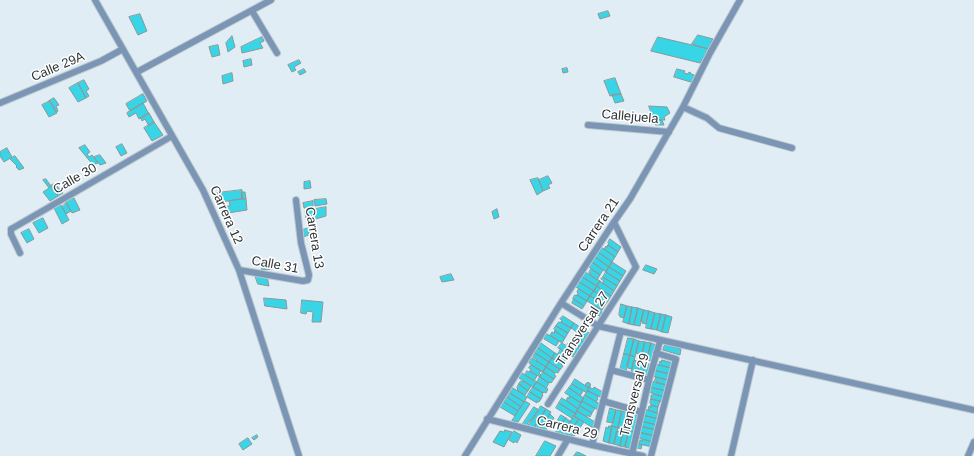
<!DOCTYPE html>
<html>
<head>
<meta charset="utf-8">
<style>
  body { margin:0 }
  canvas { display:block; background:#e0edf4 }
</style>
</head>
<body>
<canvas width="974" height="456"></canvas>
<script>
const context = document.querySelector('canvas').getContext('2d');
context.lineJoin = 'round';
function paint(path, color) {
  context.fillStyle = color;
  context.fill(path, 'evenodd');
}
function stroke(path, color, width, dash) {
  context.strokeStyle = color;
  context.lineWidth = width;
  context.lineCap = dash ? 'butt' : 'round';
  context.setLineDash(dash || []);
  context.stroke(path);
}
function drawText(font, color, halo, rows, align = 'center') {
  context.font = font + ' Helvetica,sans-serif';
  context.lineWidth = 3;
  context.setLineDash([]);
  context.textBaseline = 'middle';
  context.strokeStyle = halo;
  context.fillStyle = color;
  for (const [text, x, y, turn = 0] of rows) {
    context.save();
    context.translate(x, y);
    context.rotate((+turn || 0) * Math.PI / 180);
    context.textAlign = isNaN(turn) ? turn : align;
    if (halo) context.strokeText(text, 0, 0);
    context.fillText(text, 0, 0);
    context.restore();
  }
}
const building = new Path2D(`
  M608 11 610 16 600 19 598 14Z
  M140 14 147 31 138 35 129 17Z
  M698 35 713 39 708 49 692 44Z
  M232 36 235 47 228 52 226 43Z
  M262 37 264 41 260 43 263 48 242 53 241 47Z
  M658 37 709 49 700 63 651 51Z
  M218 45 220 55 212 57 209 47Z
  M251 59 252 65 244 67 243 61Z
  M299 60 301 63 294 67 296 70 292 72 288 65Z
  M567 68 568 72 563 73 562 69Z
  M304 69 306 72 300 75 298 72Z
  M677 69 685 71 684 73 688 74 689 72 691 73V74L697 76 694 83 674 77Z
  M232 73 233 81 223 84 222 76Z
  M615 78 621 94 610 96 604 81Z
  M84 80 89 89 86 91 89 96 86 98 78 83Z
  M78 83 86 98 78 102 69 88Z
  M143 94 147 101 130 111 126 104Z
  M621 94 624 101 615 103 612 95Z
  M54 98 59 105 56 106 58 111 56 112 49 101Z
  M50 101 57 113 49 117 42 105Z
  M143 103 149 114 139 119 136 113 129 117 127 113Z
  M649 106 667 107 670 113 664 117 665 120H654Z
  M149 113 154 122 149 126 145 119 142 121 141 118Z
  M654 120H662L664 125H656Z
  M154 122 163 135 152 141 144 128Z
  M122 144 127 153 121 156 116 147Z
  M85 145 90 152 87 154 89 157 92 155 98 163 93 165 79 148Z
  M7 148 12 157 4 162 0 156V152Z
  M100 155 106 163 100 165 94 157Z
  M15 156 24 168 19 170 16 167 17 166 10 159Z
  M548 176 552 183 548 185 550 188 543 191 539 180Z
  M538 178 543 191 537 195 530 180Z
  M46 179 58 196 50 201 43 192 49 188 43 180Z
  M310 181 311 188 304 189V182Z
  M54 184 56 186H57L63 193 58 196 50 186Z
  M242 190V199L221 202 217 193Z
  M242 192H245L246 199H242Z
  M74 198 80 210 72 213 66 202Z
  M246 199 247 210 228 213 224 206H230L229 201Z
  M326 199 327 204 315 206 314 200Z
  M313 201V207L304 208 303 203Z
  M66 203 71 211 66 214 62 207Z
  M61 205 69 220 62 224 54 208Z
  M326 207V216L312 220V217L306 218 305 211Z
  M497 209 499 217 494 219 492 212Z
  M43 218 48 228 39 233 33 223Z
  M309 228V235L303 237 302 230Z
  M29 229 34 239 27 243 21 233Z
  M610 239 621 247 618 252 608 245 609 244 608 243Z
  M608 245 618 252 615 257 604 249 606 246 607 247Z
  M601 247 615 257 612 262 598 252Z
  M598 252 612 262 609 267 595 257Z
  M595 257 609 267 606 272 592 262Z
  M263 260 274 261 273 269 262 270Z
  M592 262 603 270 600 275 589 267Z
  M612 262 626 271 623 276 609 267Z
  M646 265 657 269 654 274 643 270Z
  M609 267 623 276 620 281 606 272Z
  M591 269 600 275 597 280 590 275 591 274 589 273Z
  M585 272 600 281 597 286 582 277Z
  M606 272 620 281 617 286 603 277Z
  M451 274 454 280 442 282 440 277Z
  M255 275 267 276 269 286 258 284Z
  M582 277 597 286 594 291 579 282Z
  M603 277 617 286 614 291 602 283 604 281 601 279Z
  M600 281 614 291 611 296 597 286Z
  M579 282 594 291 590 296 576 287Z
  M597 286 611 296 608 301 594 291Z
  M579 289 590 296 587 301 577 295 578 293 577 292Z
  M594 291 608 301 605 305 590 296Z
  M575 295 576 296 577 295 587 301 584 306 573 299Z
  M590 296 605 305 602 310 587 301Z
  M264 298 286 300 287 309 265 306Z
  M574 299 584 306 582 309 572 303Z
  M302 300 323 302 321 322H312L313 312 307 311 306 314 301 313Z
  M621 304 627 306 624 318 620 317V316L619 315Z
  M595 306 602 311 601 313 603 314 601 317 591 311Z
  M627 306 632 307 629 324 623 322Z
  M632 307 638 308 634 325 629 324Z
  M638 308 644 310 640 326 634 325Z
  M644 310 649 311 646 324 642 323 643 321H641Z
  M649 311 655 313 651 329 646 328Z
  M655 313 661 314 657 330 651 329Z
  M661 314 666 315 662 332 657 330Z
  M666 315 672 317 668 333 662 332Z
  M563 316 574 323 571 328 561 322 562 320 560 319Z
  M559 322 560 323 561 322 571 328 568 333 556 326Z
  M574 323 589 333 586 338 571 328Z
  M556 326 568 333 565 338 555 331V330L554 329Z
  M555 331 565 338 562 343 550 335 552 332 554 333Z
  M578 332 586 338 584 343 575 337Z
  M547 334 559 341 556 346 544 339Z
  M575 337 584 343 581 347 580 346 579 347 571 342Z
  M628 338 634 339 630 355 624 354Z
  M634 339 639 341 635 357 630 355Z
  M639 341 645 342 642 355 636 353Z
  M571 342 579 347 578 348 580 349 577 353 566 346 568 343 570 344Z
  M645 342 651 343 647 360 641 358Z
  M541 343 555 353 552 358 538 348Z
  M562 343 576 352 573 357 558 348Z
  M651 343 656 345 652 361 647 360Z
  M665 345 681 349 680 355 663 350Z
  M538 348 552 358 549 362 535 353Z
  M561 349 568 354 566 359 558 354Z
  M535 353 549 362 546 367 536 361 537 360 533 357Z
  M555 353 566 359 564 363 562 364 552 358Z
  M624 354 630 355 626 372 620 370Z
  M630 355 635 357 632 369 628 368V367L627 366Z
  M532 358 546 367 543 372 529 363Z
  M552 358 562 364 561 365 563 366 560 370 549 362Z
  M634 360 640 362 637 375 631 373Z
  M662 360 673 363 671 368 659 365 660 361 661 362Z
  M549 362 560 369 558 373 556 372 555 373 546 367Z
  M640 362 646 363 642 376 637 375Z
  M646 363 651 365 648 378 642 376Z
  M655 364 671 368 670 374 653 370Z
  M531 365 541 371 539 373 541 375 540 377 530 371 531 369 529 368Z
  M546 367 555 373 554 375 556 376 554 379 543 372Z
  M653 370 670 374 668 380 652 376Z
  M527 371 529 372 530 371 537 376 534 381 525 375Z
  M543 372 554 379 551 383 550 382 549 383 540 377Z
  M522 373 537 382 533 387 519 378Z
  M540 377 549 383 546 388 537 382Z
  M656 377 668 380 667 385 656 383 657 381H655Z
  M575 379 589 388 587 393 572 384Z
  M521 381 523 382V381L531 386 528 391 519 384Z
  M651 381 667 385 666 391 649 387Z
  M537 382 548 389 546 393 544 392 543 393 533 387Z
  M585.5 385a2.5 2.5 0 1 1 5 0a2.5 2.5 0 1 1-5 0Z
  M519 384 528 391 525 395 517 390 518 389 517 388Z
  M572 384 583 391 580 396 569 388Z
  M533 387 543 393 542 394 543 395 541 399 530 392Z
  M589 387 593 389 594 387 603 392 602 398 588 391Z
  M649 387 666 391 664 397 648 392Z
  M513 388 527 397 524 402 510 393Z
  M569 388 584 398 581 403 565 393Z
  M588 391 598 396 597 398 598 399 596 402 585 395Z
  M530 392 541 399 539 402 537 401V403L527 397Z
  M510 393 524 402 521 407 507 397Z
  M654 394 664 397 663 402 651 399V395H653Z
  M585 395 600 404 598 410 582 401Z
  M570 396 581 403 578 409 566 400 568 397 569 398Z
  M507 397 521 407 518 411 504 402Z
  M562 398 578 409 576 414 559 403Z
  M651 399 660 401 658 407 651 405V404L650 403Z
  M525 401 530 404 518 422 512 421Z
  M582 401 595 408 592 413 580 406Z
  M504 402 518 411 515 416 500 407Z
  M559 403 576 414 573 419 556 408Z
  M651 405 658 407 657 413 648 410 649 406 651 407Z
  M541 406 546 409 534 428 528 426Z
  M580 406 592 413 590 417 587 415V417L577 411Z
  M534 407 539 410 532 421 530 420 526 426 522 425Z
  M610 408 616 410 613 423 607 422Z
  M546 409 551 412 540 429 534 428Z
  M644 409 660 414 659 419 642 415Z
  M616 410 622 411 618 428 612 426Z
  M577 411 595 422 593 428 574 416Z
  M622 411 627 413 624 429 618 428Z
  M627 413 633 414 629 431 624 429Z
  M550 414 554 418 546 430 540 429Z
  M633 414 639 416 635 432 629 431Z
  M561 415 566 418 561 425 560 424 559 425 556 423Z
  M642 415 659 419 657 425 641 421Z
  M574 416 579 419 568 435 562 434Z
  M566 418 571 422 565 429 562 434 556 432Z
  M579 419 584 422 574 436 568 435Z
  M641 421 657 425 656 430 640 426Z
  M609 426H612L609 443 603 441 606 427 608 428Z
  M612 426 618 428 614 444 609 443Z
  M640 426 656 430 655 436 638 432Z
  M624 429 629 431 625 447 620 446Z
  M505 430 512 432 504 447 493 442 500 431 504 432Z
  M514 431 521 435 517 443 515 441 514 443 509 440Z
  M617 431 623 433 620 446 614 444Z
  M629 431 635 432 631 449 625 447Z
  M638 432 655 436 653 442 637 438Z
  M257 435 258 437 254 440 252 438Z
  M248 438 252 444 243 450 239 444Z
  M643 439 653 442 652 447 639 444 640 440 642 441Z
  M545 441 556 446 550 456H536Z
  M635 443 642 445 641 449 634 447Z
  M577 452 580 453 586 456H574Z`);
const minor = new Path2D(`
  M95 0 203 190 239 270 299 456
  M252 11 277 53
  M137 72 271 0
  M0 103 101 61 123 49
  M683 107 707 118 719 128 792 148
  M588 125 669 132
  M20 253 11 234V229L13 228 172 136
  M239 270 303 281 308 280 309 275 301 243 296 200
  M561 303 598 326 974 410
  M611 370 649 380
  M603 401 641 412
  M548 404 636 267 614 222
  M487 419 592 445 643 456
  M592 445 621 331
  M632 454 649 380 660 341
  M465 456 561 303 614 222 630 199 683 107 710 53 740 0
  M558 456 568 439
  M651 456 676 359 656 353
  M731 456 753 360
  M968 456 974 442`);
const streetNames = [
  ["Calle 29A",58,67,-23],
  ["Callejuela",630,117,5],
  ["Calle 30",75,179,-30],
  ["Carrera 12",226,215,66],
  ["Carrera 21",599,225,-56],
  ["Carrera 13",314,238,81],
  ["Calle 31",275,265,10],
  ["Transversal 27",583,329,-57],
  ["Transversal 29",635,395,-76],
  ["Carrera 29",567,428,14]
];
paint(building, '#37d5e5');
stroke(building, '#8a989a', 1);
stroke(minor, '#bdc8ce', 8);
stroke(minor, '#7b95b5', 6);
drawText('13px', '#2f3437', '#fff', streetNames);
</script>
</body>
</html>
